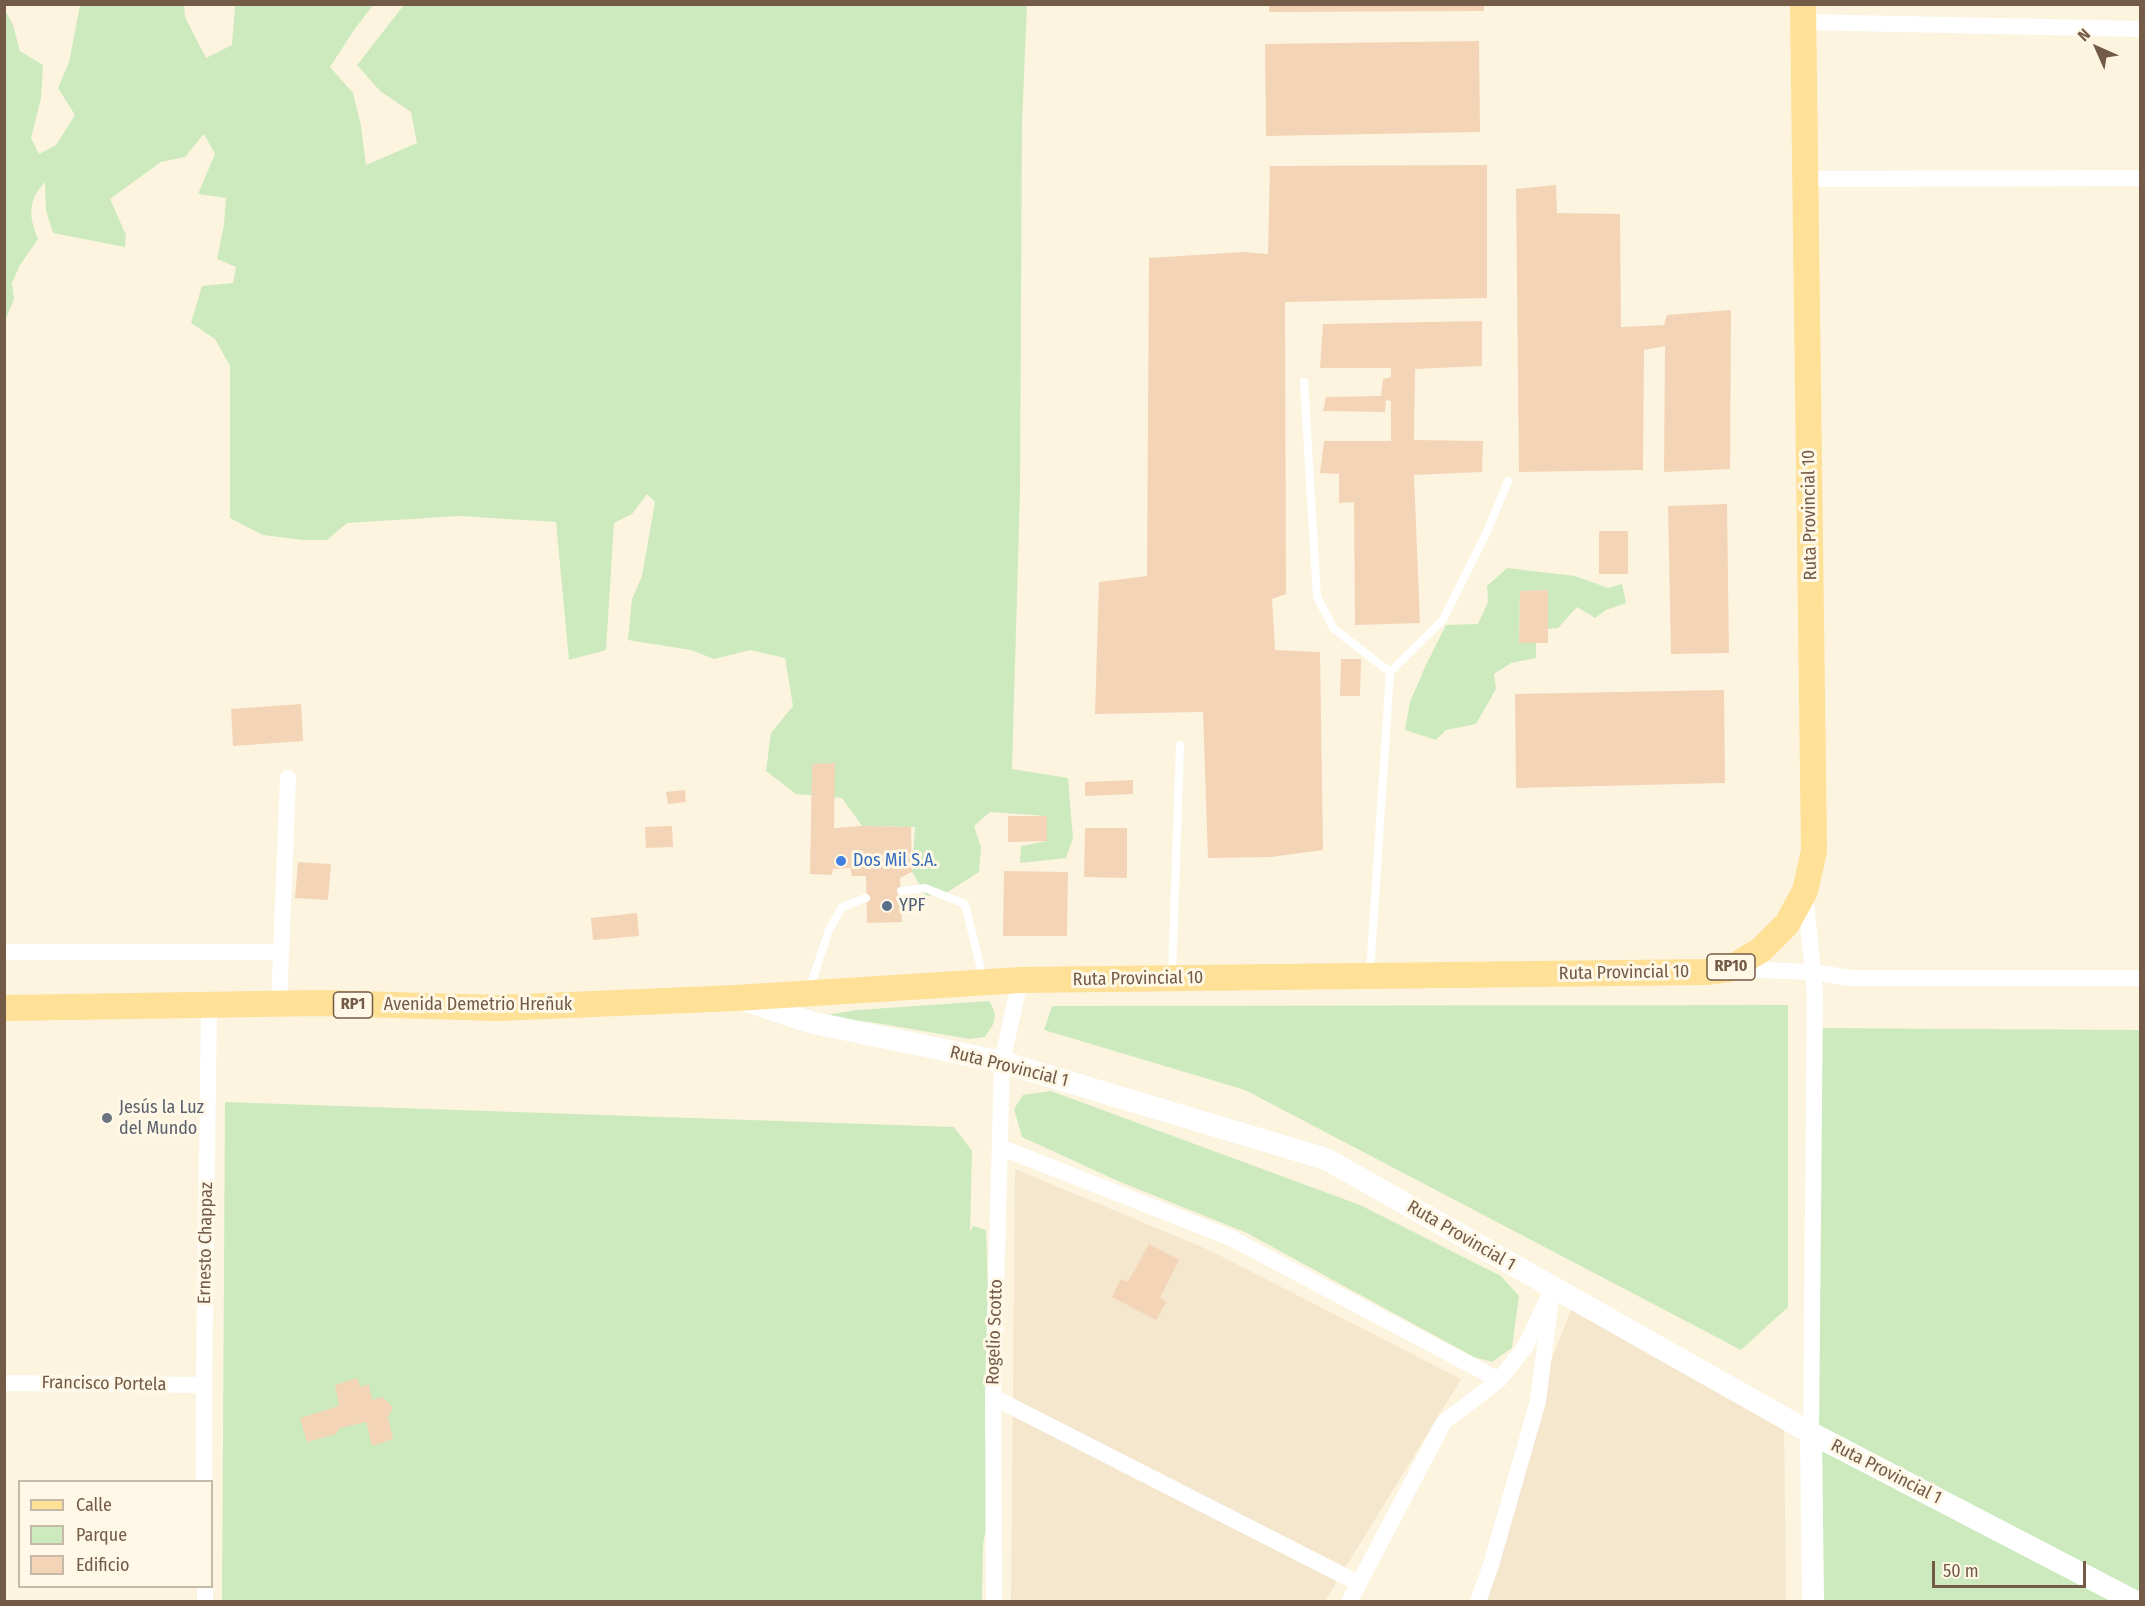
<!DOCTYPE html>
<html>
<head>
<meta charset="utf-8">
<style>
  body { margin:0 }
  #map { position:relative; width:2145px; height:1606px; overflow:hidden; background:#fdf4e0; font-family:"Fira Sans Condensed",sans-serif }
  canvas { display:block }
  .frame { position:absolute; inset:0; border:6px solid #745b47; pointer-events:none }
  .legend { position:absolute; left:18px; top:1480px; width:195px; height:108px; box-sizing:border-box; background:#fff8e7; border:2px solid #c7b9a7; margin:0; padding:8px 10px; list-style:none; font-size:18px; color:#745b47 }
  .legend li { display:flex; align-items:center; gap:12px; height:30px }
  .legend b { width:30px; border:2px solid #c7b9a7 }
  .north { position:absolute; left:2067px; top:18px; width:60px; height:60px; -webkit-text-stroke:4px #fff8e7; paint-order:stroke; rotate:315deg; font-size:16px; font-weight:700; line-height:24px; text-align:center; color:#745b47 }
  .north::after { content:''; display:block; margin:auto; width:21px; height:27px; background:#745b47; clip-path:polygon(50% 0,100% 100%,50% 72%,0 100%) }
  .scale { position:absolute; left:1932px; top:1561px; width:154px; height:27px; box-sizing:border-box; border:3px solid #745b47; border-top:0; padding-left:8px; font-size:18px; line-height:21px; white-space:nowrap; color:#745b47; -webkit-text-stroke:4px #fff8e7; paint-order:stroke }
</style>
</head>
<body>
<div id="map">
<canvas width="2145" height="1606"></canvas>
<div class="frame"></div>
<ul class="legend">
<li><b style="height:8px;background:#fee096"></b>Calle</li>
<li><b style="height:16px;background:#cceabe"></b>Parque</li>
<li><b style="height:16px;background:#f3d4b7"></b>Edificio</li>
</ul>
<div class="north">N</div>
<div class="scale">50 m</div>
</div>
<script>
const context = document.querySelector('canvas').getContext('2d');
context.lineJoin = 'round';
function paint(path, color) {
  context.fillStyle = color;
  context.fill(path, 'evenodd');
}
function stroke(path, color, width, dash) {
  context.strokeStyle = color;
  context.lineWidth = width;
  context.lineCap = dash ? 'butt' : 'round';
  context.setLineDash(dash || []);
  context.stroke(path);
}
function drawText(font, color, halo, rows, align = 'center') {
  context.font = font + ' "Fira Sans Condensed",sans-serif';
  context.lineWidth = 6;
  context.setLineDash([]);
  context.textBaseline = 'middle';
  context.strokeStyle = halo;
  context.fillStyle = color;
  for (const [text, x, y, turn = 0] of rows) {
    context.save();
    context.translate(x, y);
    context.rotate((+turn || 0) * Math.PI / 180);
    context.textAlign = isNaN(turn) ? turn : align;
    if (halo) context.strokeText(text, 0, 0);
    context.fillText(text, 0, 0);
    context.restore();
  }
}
const residential = new Path2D(`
  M1015 1169 1209 1250 1461 1379 1325 1601 1011 1602Z
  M1577 1294 1784 1422 1786 1601 1474 1602 1526 1426Z`);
const green = new Path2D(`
  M80 5H184L185 17 206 58 232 45 235 5H373L354 30 330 67 353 93 361 126 366 165 417 143 411 112 380 91 357 65 404 5H1027L1022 122 1020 491 1012 769 1068 778 1073 838 1066 858 1020 863 1021 846 1047 841 1046 816 990 812 974 826 981 847 979 872 946 893 926 896 912 872 915 827 862 826 842 798 796 794 766 771 771 733 793 706 785 658 750 650 714 659 691 650 628 640 632 599 642 576 655 502 647 494 632 514 614 523 606 650 569 660 556 522 459 516 347 523 327 540H303L263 535 230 518V366L215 339 191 323 202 286 233 283 236 267 217 259 224 225 226 198 198 194 215 154 204 134 185 157 161 162 110 199 126 235 125 247 53 233 46 210 45 182C27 202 29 216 38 239L20 265 12 283 14 299 5 321 4 8 13 25 20 51 43 65 41 98 31 138 39 154 56 145 75 115 58 88 69 62Z
  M1507 568 1575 576 1608 588 1622 584 1626 603 1606 610 1595 618 1577 607 1558 628 1548 629V590L1520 591 1519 643H1536V658L1511 663 1494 674 1496 689 1476 724 1446 730 1436 740 1405 730 1410 702 1425 667 1446 625 1478 624 1488 602 1487 586Z
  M989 1001C999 1017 995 1023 985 1037L970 1039 876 1023 820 1016 857 1010Z
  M1788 1005V1307L1741 1350 1245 1090 1044 1030 1052 1006Z
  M1811 1028 2140 1030V1601L1802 1602Z
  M1051 1091 1360 1205 1501 1276 1519 1296 1512 1348 1492 1362 1474 1357 1247 1233 1118 1181 1022 1137 1014 1109 1023 1095Z
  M225 1102 954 1127 972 1151 970 1232 973 1226 986 1230 989 1321 987 1522 983 1545 982 1601 222 1602Z`);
const building = new Path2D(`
  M1269 4H1484V11L1269 12Z
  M1479 41 1480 132 1266 136 1265 44Z
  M1487 165V298L1285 302 1286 594 1272 599 1275 650 1320 652 1323 850 1271 857 1208 858 1203 712 1095 714 1099 582 1147 576 1149 258 1243 252 1268 254 1270 166Z
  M1556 185 1557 213 1620 214 1621 327 1664 325 1667 315 1731 310 1730 469 1664 472 1665 346 1644 350 1643 470 1519 472 1516 189Z
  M1482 321V366L1415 369 1414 440 1483 441 1482 472 1414 475 1420 623 1355 625 1354 502 1339 503V474L1320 473 1324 441H1391V401L1386 400 1385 412 1323 411 1326 397 1381 396 1383 379 1391 377V368H1320L1323 324Z
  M1727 504 1729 653 1671 654 1668 506Z
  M1599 531H1628V574H1599Z
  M1548 590V643H1519L1520 591Z
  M1341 659H1361L1360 696H1340Z
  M1724 690 1725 783 1516 788 1515 694Z
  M301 704 303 741 233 746 231 709Z
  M835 763 834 828 862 826 911 827 912 872 900 878 902 922 867 923 866 876H852L850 868 833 869 832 875 810 874 812 764Z
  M1133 780V794L1085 796V782Z
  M685 790 686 802 668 804 666 792Z
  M1008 816H1047V841L1008 842Z
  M672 826 673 847 646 848 645 827Z
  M1085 828H1127V878L1084 877Z
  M298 862 331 864 328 900 295 898Z
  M1004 871 1068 872 1067 936H1003Z
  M637 913 639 936 593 940 591 918Z
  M1149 1244 1179 1260 1160 1297 1166 1302 1156 1320 1112 1297 1121 1279 1128 1282Z
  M357 1378 360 1387 369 1384 372 1400 382 1397 393 1407 388 1417 393 1439 372 1446 366 1422 340 1428 336 1434 307 1442 300 1418 339 1406 335 1385Z`);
const lane = new Path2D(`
  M1304 382 1317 597 1334 629 1390 672
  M901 891 925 888 965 904 983 978
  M1370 972 1390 672 1443 620 1486 534 1508 481
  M1172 975 1180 745
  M809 990 829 930 842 907 866 898`);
const street = new Path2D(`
  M1803 22 2140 29
  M1805 179 2140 178
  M1805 892 1815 993 1811 1433
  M4 952H281
  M1733 969 1813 972 1850 978H2140
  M279 1005 288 778
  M1000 1147 1231 1238 1499 1380
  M4 1383 204 1385
  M993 1397 1358 1583
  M204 1482V1385L209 1005
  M205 1586V1602
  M994 1602 993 1397 1002 1062 1020 980
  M1349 1602 1444 1422 1499 1380 1525 1347 1553 1288
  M1478 1602 1491 1565 1538 1401 1550 1306`);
const secondary = new Path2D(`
  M741 999 810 1022 1002 1062 1326 1159 1811 1433 2136 1602
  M1811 1433 1813 1602`);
const primary = new Path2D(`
  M4 1008 321 1003 498 1008 736 998 1020 980 1706 972 1729 969 1761 950 1787 924 1805 891 1814 851 1803 4`);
const markers = [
  [841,861,6,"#3f7fe0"],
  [887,906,6,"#5c6f8a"],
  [107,1118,6,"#6b7280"]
];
const shields = [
  [1731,967,48],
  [353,1005,39]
];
const shieldNames = [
  ["RP10",1731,967],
  ["RP1",353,1005]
];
const streetNames = [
  ["Ruta Provincial 10",1810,515,-91],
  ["Ruta Provincial 10",1624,973,-1],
  ["Ruta Provincial 10",1138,979,-1],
  ["Avenida Demetrio Hreñuk",478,1005],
  ["Ruta Provincial 1",1009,1067,14],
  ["Ruta Provincial 1",1461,1236,30],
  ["Ernesto Chappaz",206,1243,-89],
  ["Rogelio Scotto",995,1332,-88],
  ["Francisco Portela",104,1384,1],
  ["Ruta Provincial 1",1886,1472,27]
];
const shopNames = [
  ["Dos Mil S.A.",853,861]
];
const serviceNames = [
  ["YPF",899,906]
];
const worshipNames = [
  ["Jesús la Luz",119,1108],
  ["del Mundo",119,1129]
];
paint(residential, '#f5e6ce');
paint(green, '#cceabe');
paint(building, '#f3d4b7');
stroke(lane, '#fff', 8);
stroke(street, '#fff', 16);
stroke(secondary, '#fff', 22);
stroke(primary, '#fee096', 26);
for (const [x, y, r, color] of markers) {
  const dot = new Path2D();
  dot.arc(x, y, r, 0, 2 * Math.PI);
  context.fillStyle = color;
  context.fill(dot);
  stroke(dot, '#fff8e7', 2);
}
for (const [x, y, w] of shields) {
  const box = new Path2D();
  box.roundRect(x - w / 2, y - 13, w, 26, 4.5);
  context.fillStyle = '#fff8e7';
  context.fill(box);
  stroke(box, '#745b47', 1.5);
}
drawText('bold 16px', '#745b47', null, shieldNames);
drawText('18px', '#745b47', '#fff8e7', streetNames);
drawText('18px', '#366cbe', '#fff8e7', shopNames, 'left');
drawText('18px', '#4e5e75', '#fff8e7', serviceNames, 'left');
drawText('18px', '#5b616d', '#fff8e7', worshipNames, 'left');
</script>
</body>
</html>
